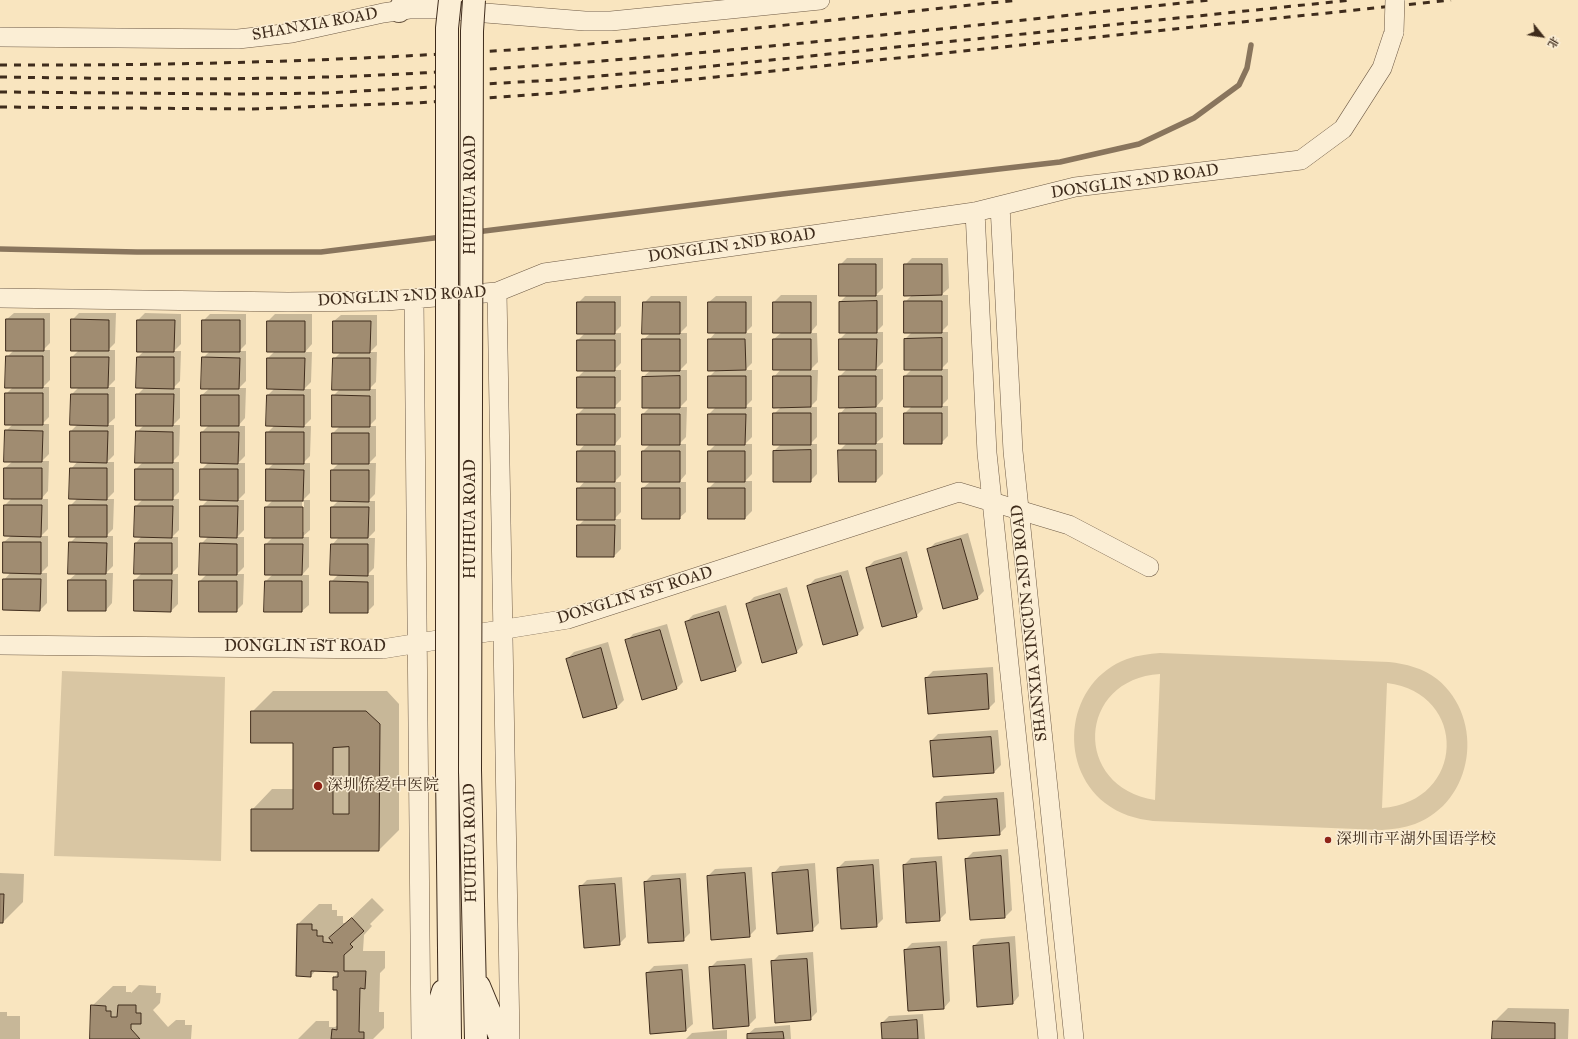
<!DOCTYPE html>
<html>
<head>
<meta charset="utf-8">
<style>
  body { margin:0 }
  #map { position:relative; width:1578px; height:1039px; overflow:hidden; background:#f9e5bf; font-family:"IM FELL Great Primer","Noto Serif SC",serif }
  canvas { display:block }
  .north { position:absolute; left:1522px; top:16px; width:40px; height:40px; -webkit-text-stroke:3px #fbeed5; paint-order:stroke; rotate:120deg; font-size:11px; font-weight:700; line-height:16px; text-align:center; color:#3f2c1c }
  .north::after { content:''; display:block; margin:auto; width:14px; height:18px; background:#3f2c1c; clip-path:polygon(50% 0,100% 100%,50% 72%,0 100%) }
</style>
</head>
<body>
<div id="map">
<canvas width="1578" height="1039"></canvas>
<div class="north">北</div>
</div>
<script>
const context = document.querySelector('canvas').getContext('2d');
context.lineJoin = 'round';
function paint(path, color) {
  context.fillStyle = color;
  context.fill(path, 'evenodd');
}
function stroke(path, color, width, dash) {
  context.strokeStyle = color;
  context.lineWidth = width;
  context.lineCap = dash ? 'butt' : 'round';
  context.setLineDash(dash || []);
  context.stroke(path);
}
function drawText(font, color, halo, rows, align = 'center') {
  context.font = font + ' "IM FELL Great Primer","Noto Serif SC",serif';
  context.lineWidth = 3;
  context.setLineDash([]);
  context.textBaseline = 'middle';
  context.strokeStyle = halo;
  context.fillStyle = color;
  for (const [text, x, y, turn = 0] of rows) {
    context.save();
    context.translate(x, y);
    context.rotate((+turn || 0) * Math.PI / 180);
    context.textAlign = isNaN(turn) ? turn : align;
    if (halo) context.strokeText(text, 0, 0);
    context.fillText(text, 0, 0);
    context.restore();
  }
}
const green = new Path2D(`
  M1160 653 1389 662C1406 664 1423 668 1437 679 1486 719 1474 802 1415 824 1404 828 1393 829 1382 830L1153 821C1136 819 1119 814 1105 803 1056 764 1067 681 1127 659 1138 655 1149 654 1160 653ZM1160 674V675L1155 800C1072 787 1077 679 1160 674ZM1387 683C1469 693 1466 802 1382 808Z
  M62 671 225 677 221 861 54 856Z`);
const shadow = new Path2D(`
  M847 258H883V288L876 295H883V325L876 332H883V362L876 369H883V399L876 407H883V437L876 443H883V474L876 481 839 451 847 443 840 414 847 406 840 376 847 369 840 339 847 332 840 302 847 295 840 265Z
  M912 258H948L949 288 941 295H948V325L941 332H948V362L941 369H948V399L941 406H948V436L941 443 905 413 912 406 905 376 912 369H905V339L912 332 905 302 912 295 905 265Z
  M781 295H817V325L810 333H817L818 362 810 370H818L817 400 810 407H817V437L810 444H817V474L810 481 774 451 781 444 774 414 781 407 774 377 781 369 774 339 782 332 774 302Z
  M585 296H621V326L614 333H621V363L614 370H621V400L614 407H621V437L614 445H621V475L614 482H621V512L614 519H621V549L614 556 578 526 585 519 578 489 585 481 578 452 585 444 578 414 585 407 578 377 585 370 578 340 585 333 578 303Z
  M651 296H687V326L680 333H687V363L680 370H687V400L680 407H687L686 437 679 444H686V474L679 482H686V512L679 518 643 488 651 481 643 451 650 444 643 414 650 407 643 377 651 370 643 340 651 333 644 303Z
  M716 296H752V326L745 333H752V363L745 370H752V400L745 407H752V437L745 444H752V474L745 481H752V511L745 518 709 488 716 481 709 451 716 444 709 414 716 407 709 377 716 370 709 340 716 332 709 302Z
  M14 313H50V343L43 350H50V380L43 387H49V417L42 424H49V454L42 461H49L48 491 41 499H48V529L41 536H48V566L41 573H47V603L40 610 4 609V580L11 572 4 542 12 535 5 505 12 498 5 468 13 461 6 431 13 424 6 394 13 387 7 357 14 350 7 319Z
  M79 313H116L115 343 108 350H115V380L108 387H115V418L107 425H114V455L107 462H114V492L107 499H114L113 529 106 536H113V566L106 573H113L112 603 106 610H69V580L77 573 70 543 77 536 70 506 77 499 71 469 78 461 71 431 78 424 72 394 79 387H72V357L79 350 72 320Z
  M145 313 181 314V344L174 351H181L180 381 173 388H180V418L173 425H180L179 455 172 462H179V492L172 499H179V530L172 537H178V567L171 574H178V604L171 611 135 580 142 573 136 543 142 536 136 506 143 499 136 469 143 462 137 432 144 425 137 395 144 388 138 357 144 351 138 320Z
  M210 314H246V344L239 351H246V381L239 388H246L245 418 238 426H245V456L238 463H245V493L238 500H244V530L237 537H244V567L237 574H244L243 604 236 611H200V581L207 574 201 544 208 537 201 507 208 500 201 470 209 462 202 432 209 425 202 395 210 388 203 358 210 351 203 321Z
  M275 314H312V344L305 352H312L311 382 304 389H311V419L304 426H311L310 456 303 463H310V493L303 500H310V530L302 537H309V567L302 575H309V605L302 611 266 581 273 574 266 544 273 537H266V507L273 500 267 470 274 463 267 433 274 426 268 395 275 388 268 358 275 351 268 321ZM302 502H304V532H302Z
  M341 315H377V345L370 352H377L376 382 369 389H376V419L369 426H376V456L369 463H376L375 494 368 501H375V531L368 538H375L374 568 367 575H374V605L367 612 331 582 338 575 332 545 339 537 332 507 339 500 332 470 339 463 333 433 340 426 333 396 340 389 334 359 341 352 334 321Z
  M968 533 984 591 977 598 928 550 935 543Z
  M907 551 923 609 916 616 867 568 874 561Z
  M848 570 864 628 857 635 808 586 815 579Z
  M787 587 803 645 796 652 747 604 754 597Z
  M726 605 742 663 735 670 686 622 693 615Z
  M667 624 683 682 676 689 627 641 633 634Z
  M608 642 624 700 617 707 584 716 567 659 574 652Z
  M993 667 995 702 988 709 926 678 933 671Z
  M273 691H387L399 704V830L379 850 252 810 272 789H294V742L252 712Z
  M998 730 1001 765 994 772 931 741 938 734Z
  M1004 792 1006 827 999 834 937 803 944 796Z
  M1008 849 1012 910 1005 917 971 919 966 859 973 852Z
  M942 856 946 913 939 920 904 865 911 858Z
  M879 859 883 919 876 926 838 868 845 861Z
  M815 863 819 923 812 930 774 873 780 866Z
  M752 867 756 929 749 936 708 876 715 869Z
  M0 873 24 874 23 902 3 922H0Z
  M686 873 690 933 683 940 645 882 652 875Z
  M622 877 626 937 619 944 580 887 587 880Z
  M372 898 384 910 370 924 372 926 364 935 363 951H385V968L380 973 379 1012H384V1028L373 1039H298L316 1021H329V1027H335L338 1025V989L334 978 339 971 316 970 311 976 298 924 319 904H332V910H337V916H343V923H346Z
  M1015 936 1019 996 1013 1003 978 1006 974 946 981 939Z
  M947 941 950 1001 944 1008 905 950 912 943Z
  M813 952 817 1012 810 1019 772 962 779 955Z
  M752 958 756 1018 749 1025 710 968 717 961Z
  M688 964 693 1024 686 1030 647 973 654 966Z
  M139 985 156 986V993H161L160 1003 153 1010 168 1027 176 1020H185V1025H192L191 1039H91L92 1006 113 986H126V992H131V993Z
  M1508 1008 1569 1009 1568 1039H1493L1494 1022Z
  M0 1012H7V1016H20V1039H0Z
  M923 1014 925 1039H883L882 1023 889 1016Z
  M790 1025 791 1039H748V1034L755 1028Z
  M727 1030V1039H686L692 1033Z`);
const stream = new Path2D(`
  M476 232 782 194 1060 162 1139 144 1194 118 1239 85 1247 68 1251 45
  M0 249 137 252H321L442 237`);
const building = new Path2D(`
  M839 264H876V296H839Z
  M904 264H942V295L904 296Z
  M877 301V333H839V302Z
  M904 301H942V333H904Z
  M577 302H615V334H577Z
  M643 302H680V334H642Z
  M708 302H746V333H708Z
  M773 302H811V333H773Z
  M6 319H44V351H6Z
  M71 319 109 320V351H71Z
  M137 320H175L174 352H137Z
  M202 320H240V352H202Z
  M267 321H305V352H267Z
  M333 321H371L370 353H333Z
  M942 338V370H904V339Z
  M642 339H680V371H642Z
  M708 339H745L746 370 708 371Z
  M773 339H811V370H773Z
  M839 339H877L876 370H839Z
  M577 340H615V371H577Z
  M6 356H43V388H5Z
  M71 357H109L108 388H71Z
  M137 357H174V389L136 388Z
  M202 357 240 358 239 389H201Z
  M267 358H305L304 390 267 389Z
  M333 358H370V390H332Z
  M680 376V408H642V377Z
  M708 376H746V408H708Z
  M773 376H811V407L773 408Z
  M839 376H876V407L839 408Z
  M904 376H942V407H904Z
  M577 377H615V408H577Z
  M5 393H43V425H5Z
  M71 394H108V426L70 425Z
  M136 394H174L173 426H136Z
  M201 395H239V426H201Z
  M267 395H304V427L266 426Z
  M332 395 370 396V427H332Z
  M773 413H811V445H773Z
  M839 413H876V444H839Z
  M904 413H942V444H904Z
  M577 414H615V445H577Z
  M642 414H680V445H642Z
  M708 414H746L745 445H708Z
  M5 430 43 431 42 462H4Z
  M70 431H108L107 463 70 462Z
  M136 431 173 432V463H135Z
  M201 432H239L238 464 201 463Z
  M266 432H304V464H266Z
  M332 433H369V464H332Z
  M811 450V482H773V451Z
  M838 450H876V482H839Z
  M577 451H615V482H577Z
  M642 451H680V482H642Z
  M708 451H745V482H708Z
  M4 468H42V499H4Z
  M70 468H107V500L69 499Z
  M135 469H173V500H135Z
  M200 469H238V501L200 500Z
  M266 469 304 470 303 501H266Z
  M331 470H369V502L331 501Z
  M577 488H615V520H577Z
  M642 488H680V519H642Z
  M708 488H745V519H708Z
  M4 505H42L41 537 4 536Z
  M69 505H107V537H69Z
  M135 506H173L172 538 134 537Z
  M200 506H238L237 538 200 537Z
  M265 507H303V538H265Z
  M331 507H369L368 538H331Z
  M577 525H615L614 557H577Z
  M961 539 978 599 943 609 927 549Z
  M3 542H41V574L3 573Z
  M69 542 107 543 106 574H68Z
  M135 543H172V574H134Z
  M200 543 237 544V575H199Z
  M265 544H303L302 575H265Z
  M331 544H368V576L330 575Z
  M901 558 917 617 882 627 866 568Z
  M841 576 858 635 823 645 807 586Z
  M3 579H41L40 611 3 610Z
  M68 580H106V611H68Z
  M134 580H172L171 612 134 611Z
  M199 581H237V612H199Z
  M265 581H302V612H264Z
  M330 581 368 582V613H330Z
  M780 594 797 653 762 663 746 604Z
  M719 612 736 671 701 681 685 622Z
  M660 630 677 689 642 700 625 640Z
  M601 648 617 708 583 718 566 659Z
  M987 674 989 709 928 714 925 678Z
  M251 711H366L380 724 379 851H251V809H293V743H251ZM349 747V814H333V748Z
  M991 737 994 773 933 777 930 741Z
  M997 799 1000 835 938 839 936 803Z
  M1001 856 1005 918 970 920 965 859Z
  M936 862 940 921 906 923 903 865Z
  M873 865 877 927 841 929 837 868Z
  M808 870 813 931 777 934 772 873Z
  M745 873 750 937 711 940 707 876Z
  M680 879 684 941 648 943 644 882Z
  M615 884 620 945 584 948 579 886Z
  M0 894H4L3 923H0Z
  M352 918 364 931 350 944 353 947 344 955V971H366L365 989 360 988 359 1032H364V1039H331L332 1029 337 1030V990H333V977H338V972L311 971V977L296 976 297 924H312V930H317V936H323V942L333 943 329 938Z
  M1009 943 1013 1004 977 1007 973 946Z
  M940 947 944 1009 908 1011 904 950Z
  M807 959 811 1020 775 1023 771 961Z
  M745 965 749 1026 713 1029 709 967Z
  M682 970 686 1031 650 1034 646 973Z
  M91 1005 106 1006V1011H111V1017H117L118 1005H136V1013H141V1024H131V1029L140 1039H90Z
  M917 1020 918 1039H882L881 1023Z
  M1493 1021 1555 1023V1039H1492Z
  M783 1032 784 1039H747V1034Z`);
const minor = new Path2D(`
  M0 37 238 39 292 33 383 13 409 9H436L585 21H611L820 0
  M1000 206 1013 451 1074 1039
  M975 212 987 453 1048 1039
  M497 292 510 1039
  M0 298 288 302 386 301 497 292 544 273 975 212 1075 187 1301 160 1343 129 1382 68 1394 32
  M414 299 421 1039
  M0 645 382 649 568 619 959 492 1069 525 1149 567`);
const tertiary = new Path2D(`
  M399 11 405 0`);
const secondary = new Path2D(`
  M447 770 450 1039
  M470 770 476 1039
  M479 986 501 1039
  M428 1039 443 991`);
const rail = new Path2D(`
  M0 65C185 66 370 60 554 47 592 44 629 40 667 37 784 26 902 12 1019 0
  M0 77C140 79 281 81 420 73 684 59 947 28 1209 0
  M0 92 241 94 326 93 555 80 723 65 1352 0
  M0 107 249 109 415 103 555 93 716 77 1451 0`);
const minorBridge = new Path2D(`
  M1394 32 1395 0`);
const secondaryBridge = new Path2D(`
  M447 770V28L450 0
  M470 770 472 31 474 0`);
const markers = [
  [318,786,5,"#8f2418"],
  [1328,840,4,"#8f2418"]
];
const streetNames = [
  ["SHANXIA ROAD",315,25,-10],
  ["DONGLIN 2ND ROAD",1135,182,-8],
  ["HUIHUA ROAD",471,195,-90],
  ["DONGLIN 2ND ROAD",732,246,-8],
  ["DONGLIN 2ND ROAD",402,297,-3],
  ["HUIHUA ROAD",471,519,-90],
  ["DONGLIN 1ST ROAD",635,596,-17],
  ["SHANXIA XINCUN 2ND ROAD",1030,623,-96],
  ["DONGLIN 1ST ROAD",305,647],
  ["HUIHUA ROAD",471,843,-91]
];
const poiNames = [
  ["深圳侨爱中医院",327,786],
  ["深圳市平湖外国语学校",1336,840]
];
paint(green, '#d9c6a3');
paint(shadow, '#0003');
stroke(stream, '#89755d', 5.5);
paint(building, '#a08c71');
stroke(building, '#3f2c1c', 1);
stroke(minor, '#6e5a45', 20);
stroke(tertiary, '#6e5a45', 24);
stroke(secondary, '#3f2c1c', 24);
stroke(minor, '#fbeed5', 19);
stroke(tertiary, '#fbeed5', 22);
stroke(secondary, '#fbeed5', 22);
stroke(rail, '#3f2c1c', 3, [7, 7]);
stroke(minorBridge, '#6e5a45', 20, []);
stroke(secondaryBridge, '#3f2c1c', 24, []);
stroke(minorBridge, '#fbeed5', 19);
stroke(secondaryBridge, '#fbeed5', 22);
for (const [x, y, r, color] of markers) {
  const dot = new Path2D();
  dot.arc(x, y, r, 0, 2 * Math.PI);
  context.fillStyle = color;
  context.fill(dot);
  stroke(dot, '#fbeed5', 1.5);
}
drawText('16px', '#3f2c1c', '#fbeed5', streetNames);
drawText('16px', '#3f2c1c', '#fbeed5', poiNames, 'left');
</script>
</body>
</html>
